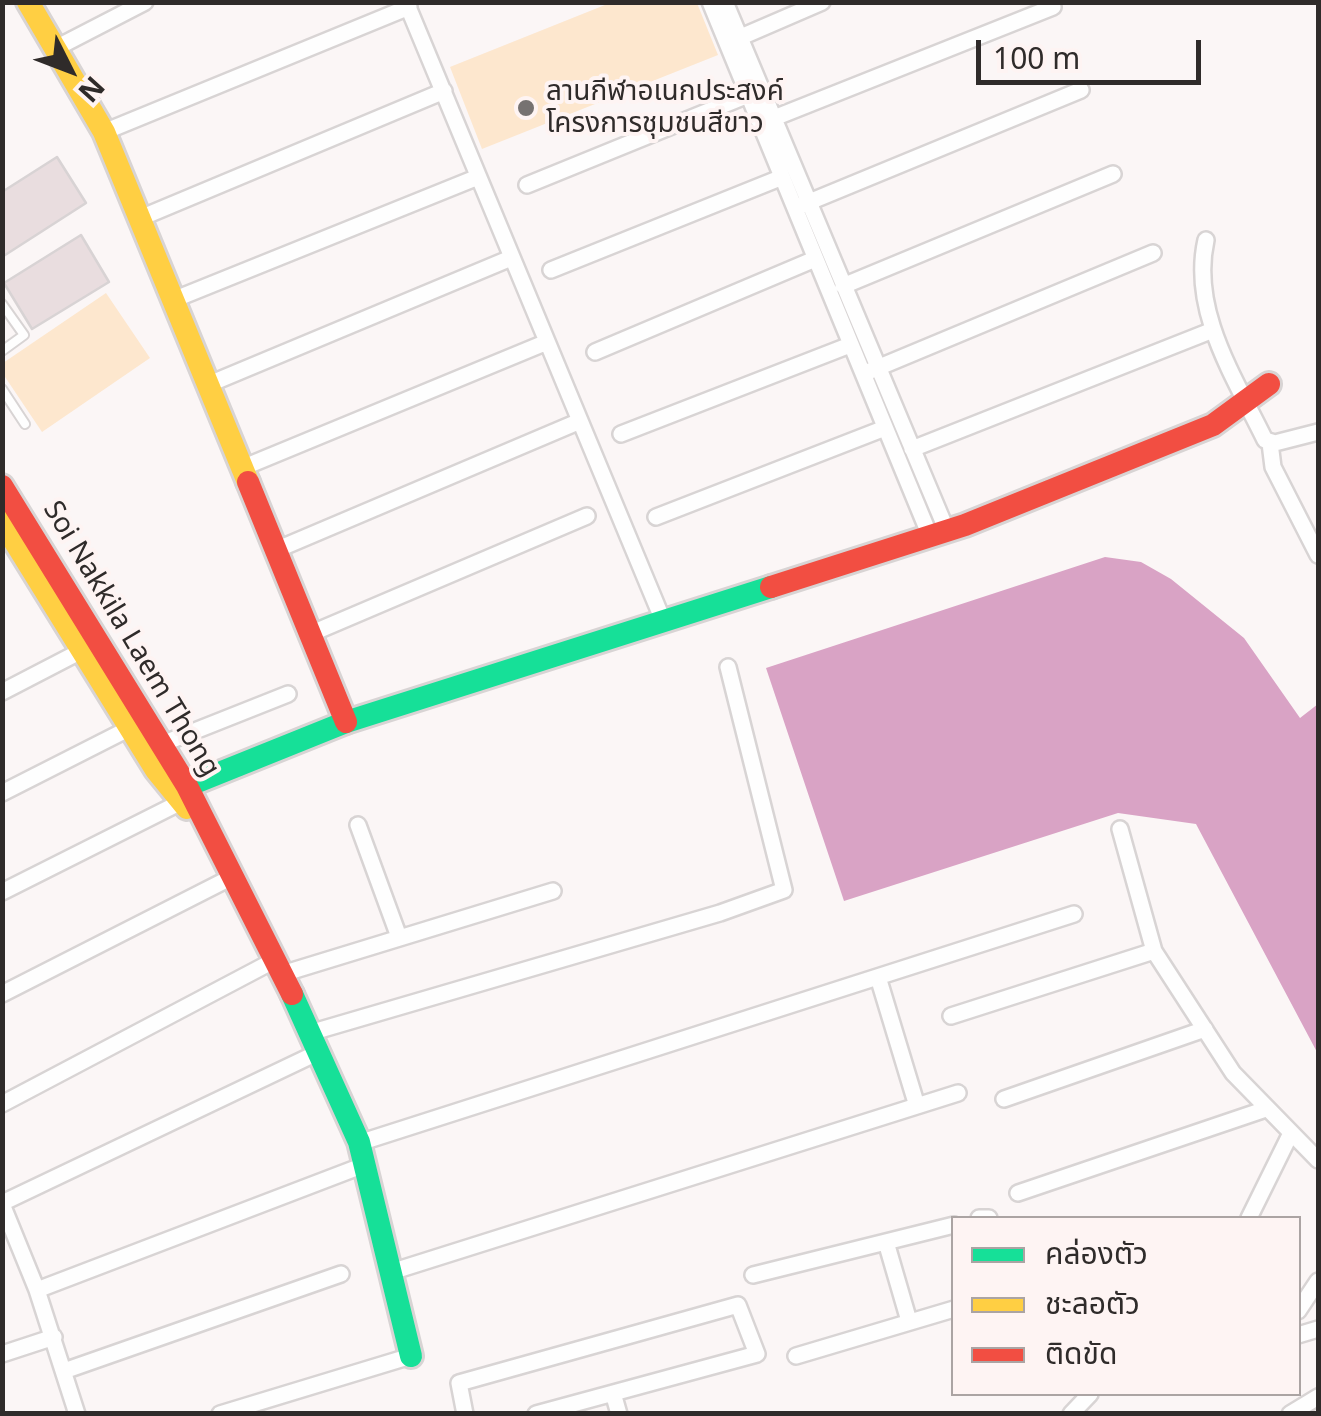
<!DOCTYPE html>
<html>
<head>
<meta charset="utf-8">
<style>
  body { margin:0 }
  #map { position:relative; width:1321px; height:1416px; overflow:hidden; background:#fbf6f6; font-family:"Noto Sans","Noto Sans Thai",sans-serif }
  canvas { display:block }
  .frame { position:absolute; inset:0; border:5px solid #2f2b2a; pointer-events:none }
  .legend { position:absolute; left:951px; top:1216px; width:350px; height:180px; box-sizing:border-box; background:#fef4f3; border:2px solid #aba4a3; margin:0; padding:12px 18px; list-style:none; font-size:30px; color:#2f2b2a }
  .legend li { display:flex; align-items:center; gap:20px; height:50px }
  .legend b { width:50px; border:2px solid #aba4a3 }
  .north { position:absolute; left:20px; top:20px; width:100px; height:100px; -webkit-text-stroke:8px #fef4f3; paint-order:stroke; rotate:132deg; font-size:28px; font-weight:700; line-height:40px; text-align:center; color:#2f2b2a }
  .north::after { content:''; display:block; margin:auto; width:35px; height:45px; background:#2f2b2a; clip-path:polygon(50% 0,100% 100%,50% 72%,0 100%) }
  .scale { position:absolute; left:976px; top:40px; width:225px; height:45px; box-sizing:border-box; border:5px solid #2f2b2a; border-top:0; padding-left:12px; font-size:30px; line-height:35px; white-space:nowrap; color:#2f2b2a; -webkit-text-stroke:8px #fef4f3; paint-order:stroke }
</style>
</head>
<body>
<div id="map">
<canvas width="1321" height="1416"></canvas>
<div class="frame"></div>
<ul class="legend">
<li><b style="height:12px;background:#16e098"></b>คล่องตัว</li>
<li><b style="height:12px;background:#ffcf43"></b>ชะลอตัว</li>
<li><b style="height:12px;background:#f24e42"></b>ติดขัด</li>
</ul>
<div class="north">N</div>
<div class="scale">100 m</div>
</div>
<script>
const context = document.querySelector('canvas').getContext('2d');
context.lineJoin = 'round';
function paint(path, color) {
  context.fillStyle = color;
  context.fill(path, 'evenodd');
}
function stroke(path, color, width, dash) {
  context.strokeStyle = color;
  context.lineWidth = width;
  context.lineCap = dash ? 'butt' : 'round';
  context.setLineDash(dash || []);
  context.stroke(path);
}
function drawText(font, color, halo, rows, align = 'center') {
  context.font = font + ' "Noto Sans","Noto Sans Thai",sans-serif';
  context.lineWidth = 8;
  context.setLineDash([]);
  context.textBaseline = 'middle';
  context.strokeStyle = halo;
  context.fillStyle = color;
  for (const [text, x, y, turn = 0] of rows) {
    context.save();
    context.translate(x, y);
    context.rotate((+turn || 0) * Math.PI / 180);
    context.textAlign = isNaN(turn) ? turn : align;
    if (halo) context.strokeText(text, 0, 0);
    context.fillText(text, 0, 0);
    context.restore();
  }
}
const green = new Path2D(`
  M610 3H697L718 55 482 149 450 67Z
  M106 293 150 358 42 432 3 374V363Z`);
const water = new Path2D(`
  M1105 557 1141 562 1171 579 1244 638 1300 718 1318 704V1054L1196 824 1118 813 844 901 766 668Z`);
const building = new Path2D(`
  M57 157 86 203 2 257V192Z
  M81 235 109 282 32 329 4 283Z`);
const lane = new Path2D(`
  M2 304 24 335 2 351
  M2 389 25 424`);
const street = new Path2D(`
  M406 2 662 618
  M710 2 930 536
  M725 2 947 531
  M734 40 822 2
  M58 47 145 2
  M774 118 1053 7
  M104 132 409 7
  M527 185 748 95
  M802 205 1081 90
  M138 219 444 91
  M1206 240C1190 311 1235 378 1265 440L1275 443 1318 432
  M551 270 780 178
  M843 286 1113 174
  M173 300 478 177
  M595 352 815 259
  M870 371 1153 253
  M207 385 511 258
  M621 434 850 345
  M1270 443 1273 467 1318 555
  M912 449 1213 330
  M242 468 547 342
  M656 517 885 428
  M276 550 580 421
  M310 634 587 516
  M2 692 83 650
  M162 744 288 694
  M2 793 130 728
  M358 825 399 937
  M1120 829 1154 951 1233 1073 1318 1160
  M2 892 181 802
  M282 974 553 891
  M878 977 917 1106
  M2 994 230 878
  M951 1016 1154 951
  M313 1032 720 913 784 890 728 667
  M1004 1099 1205 1029
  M2 1104 275 960
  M359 1143 1074 914
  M1018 1193 1266 1109
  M2 1203 321 1051
  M2 1204 37 1290 77 1414
  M979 1218H989
  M1249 1218 1290 1135
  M886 1242 909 1321
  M391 1272 958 1093
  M753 1275 954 1225
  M37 1290 364 1165
  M1298 1311 1318 1281
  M1298 1335 1318 1329
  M2 1354 54 1337
  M796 1356 954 1309
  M64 1371 341 1274
  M613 1393 619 1414
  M220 1414 411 1356
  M465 1414 459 1383 738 1305 757 1354 536 1414
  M1071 1414 1090 1394
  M1290 1414 1318 1397`);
const fast = new Path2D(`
  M187 786 346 722 771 587
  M292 994 359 1142 411 1356`);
const slow = new Path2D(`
  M28 2 104 132 248 482
  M2 521 156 770 187 808`);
const jam = new Path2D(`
  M248 482 346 722
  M2 486 187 786 292 994
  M771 587 965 525 1213 425 1269 384`);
const markers = [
  [526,108,10,"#767271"]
];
const poiNames = [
  ["ลานกีฬาอเนกประสงค์",546,92],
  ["โครงการชุมชนสีขาว",546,124]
];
const streetNames = [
  ["Soi Nakkila Laem Thong",131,639,59]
];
paint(green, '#fde7ce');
paint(water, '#d9a3c5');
paint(building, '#e9dddf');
stroke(building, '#d8d3d4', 2.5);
stroke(lane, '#d8d4d4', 12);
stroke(street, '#d8d4d4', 20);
stroke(fast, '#d8d4d4', 28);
stroke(slow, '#d8d4d4', 28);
stroke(jam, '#d8d4d4', 28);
stroke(lane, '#fefefe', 8);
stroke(street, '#fefefe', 15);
stroke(fast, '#16e098', 22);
stroke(slow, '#ffcf43', 22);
stroke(jam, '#f24e42', 22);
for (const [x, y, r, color] of markers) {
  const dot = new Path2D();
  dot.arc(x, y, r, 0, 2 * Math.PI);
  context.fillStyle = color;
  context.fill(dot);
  stroke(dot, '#fef4f3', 4);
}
drawText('28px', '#2f2b2a', '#fef4f3', poiNames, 'left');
drawText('28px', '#2f2b2a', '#fef4f3', streetNames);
</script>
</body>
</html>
